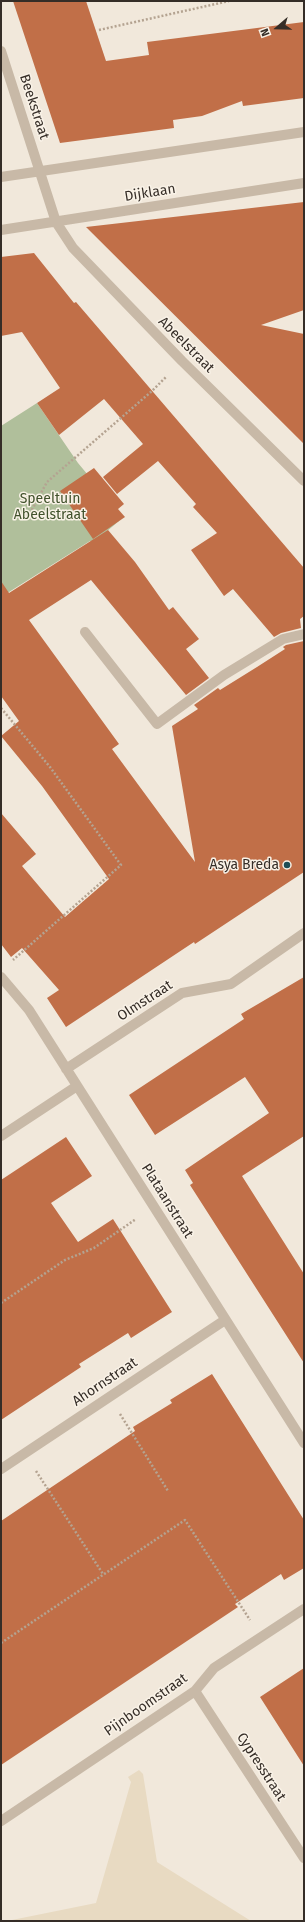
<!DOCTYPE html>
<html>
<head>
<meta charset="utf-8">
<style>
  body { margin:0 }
  #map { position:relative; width:305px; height:1922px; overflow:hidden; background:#f1e8db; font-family:"Fira Sans",sans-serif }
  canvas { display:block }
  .frame { position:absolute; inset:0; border:2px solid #352d27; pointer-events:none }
  .north { position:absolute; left:257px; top:8px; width:40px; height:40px; -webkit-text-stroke:3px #f9f2e7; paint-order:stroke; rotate:250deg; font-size:11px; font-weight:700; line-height:16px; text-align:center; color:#352d27 }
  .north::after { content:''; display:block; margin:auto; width:14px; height:18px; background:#352d27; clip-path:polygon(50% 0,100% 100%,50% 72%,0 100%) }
</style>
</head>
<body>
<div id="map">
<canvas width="305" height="1922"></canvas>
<div class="frame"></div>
<div class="north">N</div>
</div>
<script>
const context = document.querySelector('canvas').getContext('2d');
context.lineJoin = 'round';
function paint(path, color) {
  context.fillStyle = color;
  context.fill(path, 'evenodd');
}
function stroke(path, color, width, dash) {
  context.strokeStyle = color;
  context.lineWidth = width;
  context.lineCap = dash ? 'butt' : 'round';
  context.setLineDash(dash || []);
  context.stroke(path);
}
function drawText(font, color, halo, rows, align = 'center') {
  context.font = font + ' "Fira Sans",sans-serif';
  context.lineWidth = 3;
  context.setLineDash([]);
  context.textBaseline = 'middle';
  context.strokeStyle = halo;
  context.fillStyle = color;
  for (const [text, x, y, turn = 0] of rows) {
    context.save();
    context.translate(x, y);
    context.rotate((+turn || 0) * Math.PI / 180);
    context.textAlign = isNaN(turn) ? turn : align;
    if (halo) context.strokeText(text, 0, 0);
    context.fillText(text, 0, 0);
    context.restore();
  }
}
const green = new Path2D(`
  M37 403 78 463 93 481 103 504 119 521 94 542 90 541 1 597V426Z`);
const plaza = new Path2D(`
  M139 1770 143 1774 157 1862 251 1921H7L96 1903 131 1782 128 1777Z`);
const building = new Path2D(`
  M13 1H86L106 61 149 55 147 42 304 22V98L243 106 242 101 202 116 173 120 174 128 60 143Z
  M304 202V310L261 325 304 334V444L86 227Z
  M34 253 74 303 76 302 304 568V616L300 619 301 628 281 633 274 637 233 589 224 596 191 550 217 533 193 507 196 504 158 461 117 494 103 477 143 444 104 399 59 435 37 403 60 388 22 332 1 336V257Z
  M94 468 124 504 118 509 125 517 93 539 60 491Z
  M108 530 135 562 169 610 173 607 199 639 186 649 209 678 186 695 91 580 29 620 119 744 112 749 195 862 172 726 198 709 194 705 218 688 220 690 257 667 285 649 283 647 286 645 304 641V872L195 944 194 942 66 1027 47 998 59 990 22 948 11 957 1 944V813L36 854 22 866 65 917 109 879 42 786 1 736 19 721 1 696V581L9 593Z
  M304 977V1136L242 1176 304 1274V1363L190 1185 193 1183 185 1170 269 1113 245 1077 155 1135 129 1095 244 1019 241 1014Z
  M66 1137 92 1176 51 1203 78 1242 113 1219 172 1312 131 1338 128 1333 79 1364 81 1367 1 1420V1180Z
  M212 1374 304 1520V1568L284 1580 281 1574 235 1604 238 1607 1 1765V1521L135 1431 133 1427 172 1403 170 1400Z
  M304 1668V1766L260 1697Z`);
const path = new Path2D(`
  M99 30 229 1
  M28 517 47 482 152 391 167 376
  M1 708 50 767 121 865 13 960
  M1 1303 65 1260 94 1248 136 1219
  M120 1414 168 1491
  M36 1471 103 1574
  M1 1643 185 1520 250 1620`);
const service = new Path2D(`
  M85 632 157 724 224 675 283 639 304 634`);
const minor = new Path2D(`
  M1 51 56 222 73 248 182 361 304 481
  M1 177 304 132
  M1 230 304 183
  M1 977 29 1010 304 1443
  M66 1069 182 993 231 984 304 933
  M1 1136 77 1086
  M1 1469 225 1320
  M195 1691 304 1858
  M1 1821 195 1691 214 1668 304 1609`);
const markers = [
  [287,865,4,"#1e4d55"]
];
const streetNames = [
  ["Beekstraat",34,107,72],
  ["Dijklaan",150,193,-9],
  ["Abeelstraat",186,345,45],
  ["Olmstraat",145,1001,-33],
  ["Plataanstraat",167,1201,58],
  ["Ahornstraat",105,1382,-34],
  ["Pijnboomstraat",146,1705,-35],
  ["Cypresstraat",261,1767,57]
];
const parkNames = [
  ["Speeltuin",50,499],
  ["Abeelstraat",50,515]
];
const poiNames = [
  ["Asya Breda",279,865]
];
paint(green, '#b0bf9b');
paint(plaza, '#e8dac2');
paint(building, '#c16f48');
stroke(path, '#b4a391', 2.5, [2, 2]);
stroke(service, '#c8b9a7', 10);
stroke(minor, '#c8b9a7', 10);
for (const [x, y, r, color] of markers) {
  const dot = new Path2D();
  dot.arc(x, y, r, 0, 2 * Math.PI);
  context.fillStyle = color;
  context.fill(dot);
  stroke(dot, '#f9f2e7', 1.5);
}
drawText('14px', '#352d27', '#f9f2e7', streetNames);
drawText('14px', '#41522c', '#f9f2e7', parkNames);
drawText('14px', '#352d27', '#f9f2e7', poiNames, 'right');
</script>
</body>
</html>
